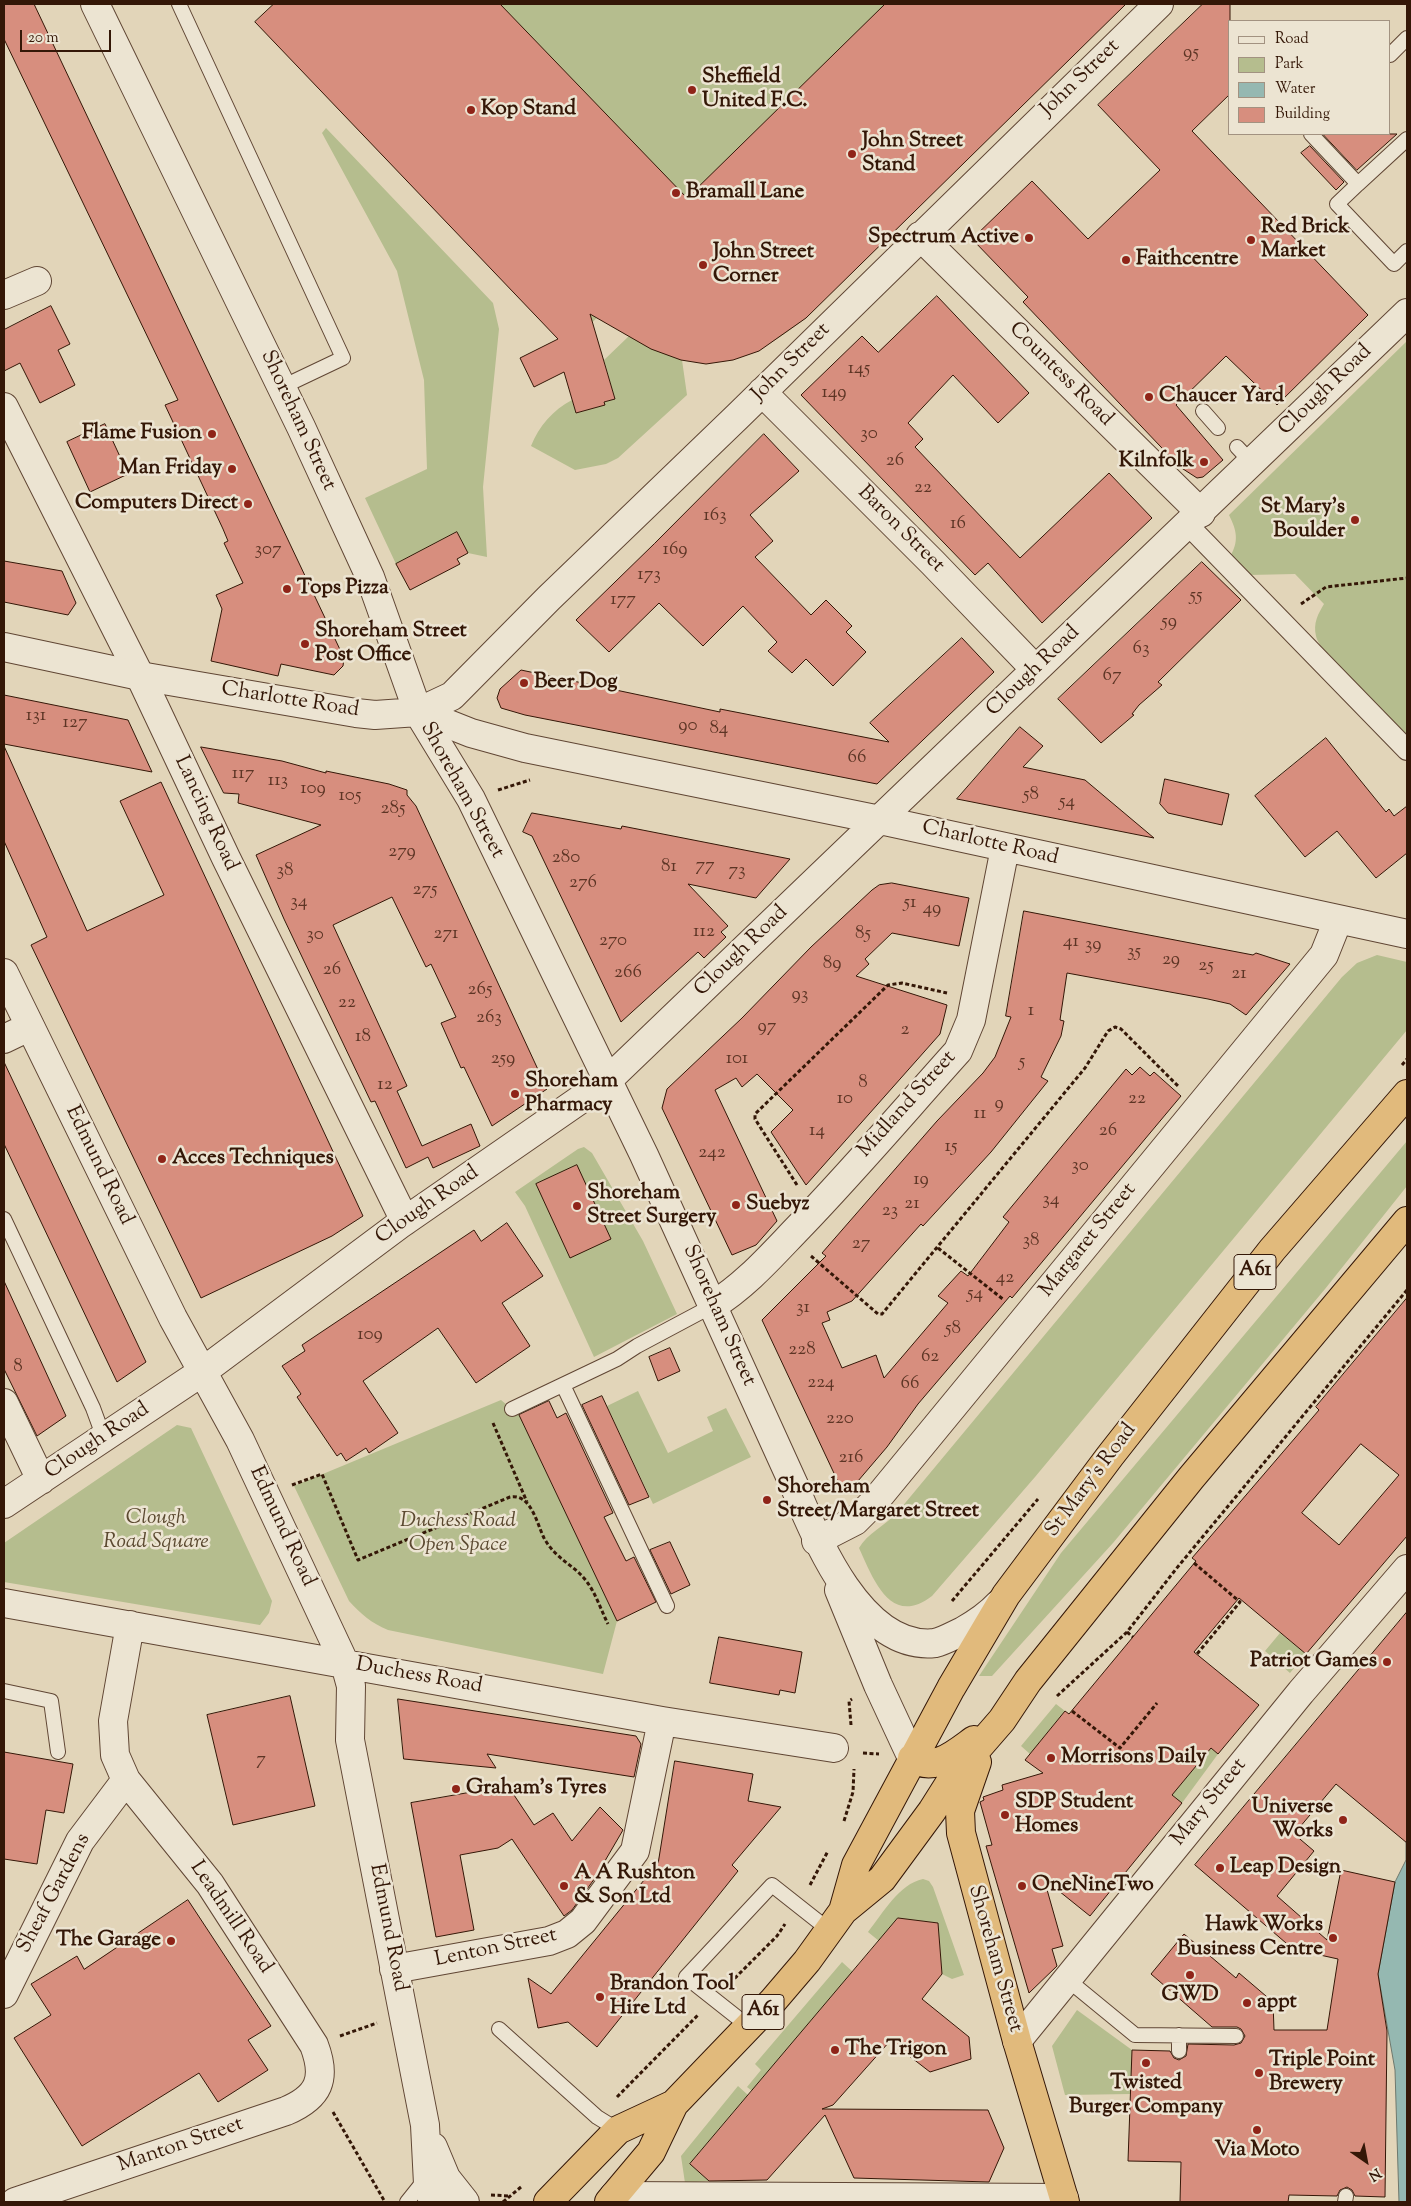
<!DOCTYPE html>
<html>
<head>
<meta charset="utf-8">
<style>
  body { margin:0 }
  #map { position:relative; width:1411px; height:2206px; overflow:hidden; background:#e2d5b9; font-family:"Sorts Mill Goudy",serif }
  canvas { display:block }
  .frame { position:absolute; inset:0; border:5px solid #341707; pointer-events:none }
  .legend { position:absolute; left:1228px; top:20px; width:162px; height:115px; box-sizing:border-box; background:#ece4d2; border:1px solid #a29281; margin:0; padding:6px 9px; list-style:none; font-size:15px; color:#341707 }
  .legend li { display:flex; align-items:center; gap:10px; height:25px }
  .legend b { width:25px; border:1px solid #a29281 }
  .north { position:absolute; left:1341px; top:2136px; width:50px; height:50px; -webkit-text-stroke:4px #ece4d2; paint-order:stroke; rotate:147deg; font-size:14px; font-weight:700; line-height:20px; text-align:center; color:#341707 }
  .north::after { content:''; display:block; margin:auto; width:18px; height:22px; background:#341707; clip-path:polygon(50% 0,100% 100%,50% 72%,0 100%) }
  .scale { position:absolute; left:20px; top:30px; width:91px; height:22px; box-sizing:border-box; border:2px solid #341707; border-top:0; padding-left:6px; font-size:15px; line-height:18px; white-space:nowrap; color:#341707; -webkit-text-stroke:4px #ece4d2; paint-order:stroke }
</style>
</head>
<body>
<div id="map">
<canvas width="1411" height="2206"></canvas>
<div class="frame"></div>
<ul class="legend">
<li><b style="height:6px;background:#ece4d2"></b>Road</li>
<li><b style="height:14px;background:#b5bd8e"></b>Park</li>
<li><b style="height:14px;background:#95b8b1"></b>Water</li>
<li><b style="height:14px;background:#d78e7e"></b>Building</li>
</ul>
<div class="north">N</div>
<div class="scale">20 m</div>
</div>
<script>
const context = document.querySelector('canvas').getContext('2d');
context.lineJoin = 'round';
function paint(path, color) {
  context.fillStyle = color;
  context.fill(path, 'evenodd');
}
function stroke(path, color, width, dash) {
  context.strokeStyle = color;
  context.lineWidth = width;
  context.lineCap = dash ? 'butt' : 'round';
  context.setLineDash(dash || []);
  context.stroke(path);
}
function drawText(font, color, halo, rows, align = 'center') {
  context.font = font + ' "Sorts Mill Goudy",serif';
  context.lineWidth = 5;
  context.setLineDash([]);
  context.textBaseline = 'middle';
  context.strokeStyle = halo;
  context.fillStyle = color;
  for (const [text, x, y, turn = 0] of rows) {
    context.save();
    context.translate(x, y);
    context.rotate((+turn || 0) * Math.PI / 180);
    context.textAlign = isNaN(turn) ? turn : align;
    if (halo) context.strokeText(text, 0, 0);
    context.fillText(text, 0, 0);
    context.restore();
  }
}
const green = new Path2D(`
  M274 4H1126L806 318C764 350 736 368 682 360L687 395 618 458 606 464 575 470 531 446C539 426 553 410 572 400L576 413 604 405V402L615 399 604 360 629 336 601 314 566 347 255 22Z
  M326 128 493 303 499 329 483 487 487 557 468 553 457 532 396 564 365 498 427 469 424 380 397 271 322 133Z
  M1407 341V741C1390 723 1320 656 1316 636 1313 623 1318 614 1324 604L1295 574 1249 575 1230 557C1239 541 1237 531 1229 515Z
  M1377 955 1407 962V1030L1035 1477 932 1596C890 1628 873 1578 859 1548 867 1534 885 1525 896 1514L1342 977 1357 963Z
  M1407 1141V1186L1325 1289 1113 1543 992 1676H979L1061 1553Z
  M584 1147 592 1153 643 1241 677 1314 594 1357 525 1206 515 1192 578 1149Z
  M638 1391 668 1453 713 1431 707 1417 726 1408 751 1457 653 1504 607 1406Z
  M501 1400 519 1415 617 1621 603 1674 388 1630C371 1623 361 1614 349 1601L294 1486Z
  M177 1425 191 1428 272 1601 269 1613 260 1625 4 1582V1543Z
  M1280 1633 1306 1654 1290 1673 1265 1651Z
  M1056 1704 1065 1711 1030 1754 1021 1746Z
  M1211 1748 1218 1754 1182 1803 1138 1767 1146 1757 1180 1785Z
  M923 1879 929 1881 933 1887 964 1975 952 1979 942 1974 938 1923 898 1918 879 1941 868 1932C883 1913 899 1884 923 1879Z
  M842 1962 853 1972 752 2091 747 2087 761 2070 755 2064Z
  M1077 2010 1132 2050 1131 2094 1065 2095 1052 2046Z
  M738 2086 748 2095 690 2164 709 2181 685 2183 681 2156Z`);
const water = new Path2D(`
  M1407 1828V2202H1399L1395 2070 1378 1974 1395 1882 1406 1860V1840L1400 1837Z`);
const building = new Path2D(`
  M4 4H34L344 658 343 666 334 675 281 664 278 676 211 661 222 609 216 595 243 583 224 543 228 541 223 529 165 405 178 400 4 39Z
  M274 4H500L687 198 885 4H1126L806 318 759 351 733 360 706 364 681 360 651 349 590 314 615 399 604 402 605 405 576 413 564 372 534 387 520 358 558 339 255 22Z
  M1203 4H1230V94L1192 131 1368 315 1277 405 1226 356 1176 405 1223 460 1203 477 1197 478 1180 467 1023 302 1028 297 972 239 1032 181 1088 239 1160 170 1098 105Z
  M1323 134H1397L1357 170Z
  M1310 146 1344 182 1336 190 1301 153Z
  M937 296 1029 393 998 423 953 375 908 423 923 439 915 447 1020 558 1109 473 1152 518 1042 623 988 563 975 575 801 395 862 336 878 352Z
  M51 306 70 344 58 350 75 385 40 403 20 363 4 371V330Z
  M105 424 128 474 90 492 67 442Z
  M764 434 799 471 750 515 773 541 755 557 811 615 826 600 852 626 846 632 866 652 833 686 806 659 792 673 768 651 777 642 743 606 703 646 659 603 609 652 576 620 654 544Z
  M457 532 468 553 457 559 460 564 410 590 396 564Z
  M4 561 62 571 76 603 68 615 4 602Z
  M1202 562 1241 600 1158 682 1162 685 1139 705 1132 714 1134 715 1101 743 1058 699Z
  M962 638 994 672 877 784 525 715 501 708 497 698 500 689 521 670 720 712V709L889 742 870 723Z
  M4 695 128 720 152 772 4 744Z
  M1020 727 1043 746 1023 767 1085 780 1154 838 957 799Z
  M1326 738 1386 812 1389 809 1394 816 1407 806V853L1376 878 1337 831 1305 857 1255 796Z
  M4 746 87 931 164 895 120 801 161 782 363 1216 332 1236 201 1298 31 945 47 937 4 841Z
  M201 747 282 761 326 773V771L389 784 407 790V795L416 806 547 1089 492 1126 464 1067 461 1068 441 1023 456 1017 431 964 426 967 392 897 333 925 407 1086 397 1091 422 1146 471 1124 480 1146 433 1168 428 1157 406 1168 375 1101 371 1102 284 919 256 855 321 825 238 803 239 794 224 793Z
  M1165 779 1229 794 1222 825 1168 813 1160 804Z
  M532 813 621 829 622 826 790 859 756 898 688 884 728 926 721 932 726 937 704 958 698 952 621 1022 532 836 523 832Z
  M892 883 969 898 959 946 892 933 865 959 869 964 856 976 947 1005 940 1034 806 1185 771 1132 793 1110 757 1074 742 1087 736 1078 715 1090 777 1221 756 1245 732 1255 662 1108 667 1089 742 1018 811 947 872 890 879 885Z
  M1024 911 1253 955 1256 953 1290 964 1246 1015 1230 1004 1208 999 1067 973 1060 1020 1064 1021 1061 1036 1041 1077 1048 1081 991 1152 923 1226 921 1224 852 1301 827 1312 830 1320 822 1323 842 1368 876 1355 884 1378 948 1303 938 1296 961 1271 968 1276 1009 1222 1003 1217 1126 1069 1132 1075 1140 1067 1150 1076 1154 1072 1181 1096 1012 1298 1010 1296 918 1404 887 1447 852 1488 840 1486 762 1320 826 1256 822 1253 937 1121 983 1073 995 1057 1011 1017 1006 1016Z
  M4 1062 146 1362 117 1382 4 1144Z
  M577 1165 611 1239 570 1258 536 1184Z
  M507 1223 543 1276 502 1303 530 1346 476 1383 438 1328 363 1381 398 1433 369 1453 366 1448 346 1461 341 1453 337 1456 297 1397 301 1394 282 1366 305 1351 302 1345 474 1230 481 1241Z
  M4 1281 66 1416 37 1436 4 1369Z
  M1407 1298V1536L1306 1654 1239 1598 1194 1652 1259 1705 1218 1754 1211 1748 1172 1795 1182 1803 1090 1916 1044 1879 1063 1946 1052 1949 1057 1966 1029 1993 986 1846 992 1845 980 1802 984 1800 983 1797 1003 1790 1002 1785 1043 1773 1025 1760 1065 1711 1069 1714 1196 1561 1192 1558 1319 1410 1316 1407ZM1361 1444 1399 1475 1339 1545 1302 1513Z
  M670 1348 680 1371 658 1381 649 1357Z
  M602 1396 649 1497 629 1505 582 1405Z
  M549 1401 557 1418 566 1413 613 1513 604 1517 626 1561 634 1557 656 1602 617 1621 519 1415Z
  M670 1542 690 1585 671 1594 650 1550Z
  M1407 1612V1843L1336 1784 1294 1834 1314 1851 1277 1896 1327 1940 1341 1870 1395 1882 1378 1974 1387 2031 1385 2197 1355 2196 1352 2190 1347 2187 1340 2190 1337 2196 1289 2195 1288 2202H1180L1181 2162 1128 2161 1132 2050 1170 2051 1174 2058 1179 2060 1186 2056 1188 2044 1234 2045 1241 2043 1245 2036 1241 2029 1237 2027H1212L1151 1974 1184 1934 1236 1978 1239 1973 1273 2002 1274 2030H1327L1338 1959 1293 1949 1195 1865Z
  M719 1637 802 1652 795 1693 780 1690 779 1695 710 1683Z
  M290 1696 315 1806 233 1825 207 1715Z
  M398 1699 636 1736 641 1744 634 1777 487 1754 496 1768 404 1759Z
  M4 1752 73 1764 64 1813 46 1810 37 1864 4 1859Z
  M675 1761 753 1774 748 1801 781 1807 732 1865 738 1871 597 2047 568 2022 538 2028 528 1978 551 1994 658 1863Z
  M508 1786 534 1825 553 1813 572 1841 600 1807 623 1830 595 1878 572 1910 564 1916 512 1839 498 1848 460 1855 474 1930 436 1937 411 1803Z
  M188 1900 271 2026 248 2040 268 2070 218 2102 199 2073 82 2146 14 2038 51 2015 31 1984 77 1956 84 1969Z
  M898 1918 938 1923 942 1974 922 1999 969 2037 971 2059 930 2072 890 2041 833 2105 822 2109 988 2110 1004 2148 989 2182 854 2178 825 2115 767 2180 709 2181 690 2164Z`);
const path = new Path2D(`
  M1301 604 1326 587 1407 578
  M498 790 530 780
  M1402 1065 1407 1059
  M797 1185 755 1119V1114L888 985 902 983 947 993
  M938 1248 1004 1300
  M811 1256 878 1314H882L1085 1068 1108 1031 1115 1027 1121 1029 1179 1087
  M493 1423 527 1502
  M292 1485 322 1474 358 1560 510 1497C531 1493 537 1524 544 1538 556 1560 575 1565 587 1582 596 1594 601 1610 608 1624
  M1194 1563 1240 1602 1197 1654
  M952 1601 1038 1499
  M1127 1632 1133 1637
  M1057 1696 1127 1632 1176 1569 1407 1290
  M1072 1711 1120 1748 1157 1703
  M851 1725 849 1701 852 1699
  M863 1753 879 1754
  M844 1821 853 1792 854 1769
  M810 1885 828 1851
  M730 1983 777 1936 785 1924
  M340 2036 377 2023
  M617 2097 699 2014
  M333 2112 385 2202
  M491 2195 510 2196
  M503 2202 521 2187`);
const service = new Path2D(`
  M179 4 343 358 282 387
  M1390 55 1407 38
  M1311 134 1358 184 1407 139
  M1358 184 1337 204 1394 264 1407 251
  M1203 411 1218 428
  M1237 447 1252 463
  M4 1219 93 1408 104 1438
  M563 1385 667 1606
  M512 1409 617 1359 637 1346 712 1306
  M4 1691 51 1701 58 1752
  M1068 1980 1135 2035 1236 2036
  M748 2026 686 1977 772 1885 829 1930
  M499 2029 597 2117 618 2130
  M1179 2035V2051
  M407 2202 427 2177
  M1345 2202 1346 2196`);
const pedestrian = new Path2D(`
  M1188 525 1407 750`);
const minor = new Path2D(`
  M920 236 1201 513
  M4 295 37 281
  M762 392 933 563 1035 669
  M4 407 140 676 226 858 405 1221
  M418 712 452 696 549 598 738 416 1159 4
  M418 712 471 733 525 748 880 820 1407 934
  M4 973 173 1318 240 1440 345 1664 351 1686 350 1740 425 2125 428 2184 433 2202
  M4 1039 29 1027
  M712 1306C746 1285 771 1256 799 1227 854 1170 905 1110 958 1051L971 1020 1005 848
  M4 1403 41 1480
  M4 1504 202 1372 399 1225 607 1081 1407 313
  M816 1541 855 1521 876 1500 1324 955 1338 920
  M4 1603 662 1721 834 1748
  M394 1969 549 1941 567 1934 583 1921 635 1851 662 1721
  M4 1994 80 1841 126 1780
  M1017 2041 1301 1692 1407 1569
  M433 2147 446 2178 465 2202
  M614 2196 1064 2198
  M15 2202 286 2111C319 2097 327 2079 314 2045L210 1884 126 1780 115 1755 113 1721 130 1625`);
const tertiary = new Path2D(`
  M95 4 301 427 370 577 418 712 471 799 644 1155 794 1485C815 1538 862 1651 935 1643 944 1641 954 1635 963 1631 977 1623 988 1616 999 1604
  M4 647 140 676 356 713 375 715 418 712
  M839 1590 878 1685 912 1758`);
const trunk = new Path2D(`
  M912 1758C934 1773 956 1753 974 1740
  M977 1762 960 1811 961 1833 1017 2041 1065 2202
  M843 1911 856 1865 951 1688 1006 1595 1110 1456 1272 1250 1407 1094
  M548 2202 618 2130 674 2104
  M609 2202 651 2152 674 2104 772 2002 807 1961 843 1911 882 1879 932 1811 956 1773 1002 1720 1028 1681 1191 1478 1407 1221`);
const markers = [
  [692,90,5,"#8f2418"],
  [471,110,5,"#8f2418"],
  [852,154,5,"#8f2418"],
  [676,193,5,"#8f2418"],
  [1029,238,5,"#8f2418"],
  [1251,240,5,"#8f2418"],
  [1126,260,5,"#8f2418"],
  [703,265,5,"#8f2418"],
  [1149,397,5,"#8f2418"],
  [212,434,5,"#8f2418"],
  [1204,462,5,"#8f2418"],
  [232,469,5,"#8f2418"],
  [248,504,5,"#8f2418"],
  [1355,520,5,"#8f2418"],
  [287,589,5,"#8f2418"],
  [305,644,5,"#8f2418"],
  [524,683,5,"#8f2418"],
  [515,1094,5,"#8f2418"],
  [162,1159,5,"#8f2418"],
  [736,1205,5,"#8f2418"],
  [577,1206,5,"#8f2418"],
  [767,1500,5,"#8f2418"],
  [1387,1662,5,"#8f2418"],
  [1051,1758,5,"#8f2418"],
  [456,1789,5,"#8f2418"],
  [1005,1815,5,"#8f2418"],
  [1343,1820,5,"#8f2418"],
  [1220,1868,5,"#8f2418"],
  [564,1886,5,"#8f2418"],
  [1022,1886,5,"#8f2418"],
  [1333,1938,5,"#8f2418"],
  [171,1941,5,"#8f2418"],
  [1190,1975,5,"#8f2418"],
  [600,1997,5,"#8f2418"],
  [1247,2003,5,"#8f2418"],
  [835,2050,5,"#8f2418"],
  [1146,2063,5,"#8f2418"],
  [1259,2073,5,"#8f2418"],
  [1257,2130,5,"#8f2418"]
];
const numberNames = [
  ["95",1191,54],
  ["145",859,370],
  ["149",834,394],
  ["30",869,435],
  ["26",895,462],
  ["22",923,489],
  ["163",715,517],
  ["16",958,525],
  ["307",268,551],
  ["169",675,551],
  ["173",649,576],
  ["55",1196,597],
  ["177",623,601],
  ["59",1169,623],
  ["63",1141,650],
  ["67",1112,677],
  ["131",36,717],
  ["127",75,724],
  ["90",688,727],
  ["84",719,730],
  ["66",857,759],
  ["117",243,775],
  ["113",278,782],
  ["109",313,790],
  ["58",1031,796],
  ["105",350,797],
  ["54",1067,803],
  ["285",393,810],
  ["279",402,853],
  ["280",566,859],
  ["77",705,867],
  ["81",669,868],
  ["38",285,872],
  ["73",737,872],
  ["276",583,884],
  ["275",425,891],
  ["34",299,903],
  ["51",910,904],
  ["49",932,910],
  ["112",704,933],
  ["271",446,935],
  ["85",863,935],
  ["30",315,936],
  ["270",613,942],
  ["41",1071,943],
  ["39",1093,946],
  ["35",1134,953],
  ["29",1171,961],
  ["89",832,965],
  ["25",1206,967],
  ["26",332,971],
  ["266",628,974],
  ["21",1239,975],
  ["265",480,991],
  ["93",800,996],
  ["22",347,1004],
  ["1",1031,1012],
  ["263",489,1019],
  ["97",767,1028],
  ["2",905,1031],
  ["18",363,1038],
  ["259",503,1060],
  ["101",737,1060],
  ["5",1022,1063],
  ["8",863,1084],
  ["12",385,1086],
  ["10",845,1100],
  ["22",1137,1100],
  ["9",999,1105],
  ["11",980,1115],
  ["14",817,1132],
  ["26",1108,1132],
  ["15",951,1148],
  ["242",712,1154],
  ["30",1080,1167],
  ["19",921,1181],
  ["34",1051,1201],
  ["21",912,1205],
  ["23",890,1212],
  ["38",1031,1242],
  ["27",861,1245],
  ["42",1005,1279],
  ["54",975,1295],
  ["31",803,1309],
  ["58",953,1330],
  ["109",370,1336],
  ["228",802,1351],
  ["62",930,1358],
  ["8",18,1368],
  ["224",821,1384],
  ["66",910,1385],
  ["220",840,1420],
  ["216",851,1459],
  ["7",261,1761]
];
const shields = [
  [1255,1272,42],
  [763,2012,42]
];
const shieldNames = [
  ["A61",1255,1272],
  ["A61",763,2012]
];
const poiNames = [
  ["Sheffield",702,78],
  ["United F.C.",702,102],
  ["Kop Stand",481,110],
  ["John Street",862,142],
  ["Stand",862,166],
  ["Bramall Lane",686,193],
  ["Red Brick",1261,228],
  ["Market",1261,252],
  ["Spectrum Active",1019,238,"right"],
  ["John Street",713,253],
  ["Corner",713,277],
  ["Faithcentre",1136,260],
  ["Chaucer Yard",1159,397],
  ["Flame Fusion",202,434,"right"],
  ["Kilnfolk",1194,462,"right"],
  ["Man Friday",222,469,"right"],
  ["Computers Direct",238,504,"right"],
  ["St Mary's",1345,508,"right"],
  ["Boulder",1345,532,"right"],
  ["Tops Pizza",297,589],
  ["Shoreham Street",315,632],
  ["Post Office",315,656],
  ["Beer Dog",534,683],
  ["Shoreham",525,1082],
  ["Pharmacy",525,1106],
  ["Acces Techniques",172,1159],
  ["Shoreham",587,1194],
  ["Street Surgery",587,1218],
  ["Suebyz",746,1205],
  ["Shoreham",777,1488],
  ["Street/Margaret Street",777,1512],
  ["Patriot Games",1377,1662,"right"],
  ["Morrisons Daily",1061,1758],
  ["Graham's Tyres",466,1789],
  ["SDP Student",1015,1803],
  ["Homes",1015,1827],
  ["Universe",1333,1808,"right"],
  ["Works",1333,1832,"right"],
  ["Leap Design",1230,1868],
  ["A A Rushton",574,1874],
  ["& Son Ltd",574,1898],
  ["OneNineTwo",1032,1886],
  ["Hawk Works",1323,1926,"right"],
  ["Business Centre",1323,1950,"right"],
  ["The Garage",161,1941,"right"],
  ["Brandon Tool",610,1985],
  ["Hire Ltd",610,2009],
  ["GWD",1190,1996,"center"],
  ["appt",1257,2003],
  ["The Trigon",845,2050],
  ["Triple Point",1269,2061],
  ["Brewery",1269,2085],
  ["Twisted",1146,2084,"center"],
  ["Burger Company",1146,2108,"center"],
  ["Via Moto",1257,2151,"center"]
];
const streetNames = [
  ["John Street",1081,79,-44],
  ["John Street",792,363,-45],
  ["Countess Road",1060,375,45],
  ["Clough Road",1326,391,-44],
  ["Shoreham Street",297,421,65],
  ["Baron Street",900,530,45],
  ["Clough Road",1034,672,-44],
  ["Charlotte Road",290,701,9],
  ["Shoreham Street",461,791,61],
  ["Lancing Road",205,814,65],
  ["Charlotte Road",990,844,13],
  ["Clough Road",742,952,-44],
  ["Midland Street",908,1105,-48],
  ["Edmund Road",98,1166,64],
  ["Clough Road",428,1206,-35],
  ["Margaret Street",1089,1241,-51],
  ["Shoreham Street",718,1316,66],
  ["Clough Road",98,1442,-34],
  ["St Mary's Road",1092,1481,-53],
  ["Edmund Road",281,1527,65],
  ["Duchess Road",419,1677,10],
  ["Mary Street",1210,1803,-51],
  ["Sheaf Gardens",55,1894,-62],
  ["Leadmill Road",230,1918,56],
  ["Edmund Road",387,1928,79],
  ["Lenton Street",496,1949,-12],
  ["Shoreham Street",994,1959,74],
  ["Manton Street",181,2146,-19]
];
const parkNames = [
  ["Clough",156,1519],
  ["Road Square",156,1543],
  ["Duchess Road",458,1522],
  ["Open Space",458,1546]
];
paint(green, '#b5bd8e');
paint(water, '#95b8b1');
stroke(water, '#6e786d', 1);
paint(building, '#d78e7e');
stroke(building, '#341707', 1);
stroke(service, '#604634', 16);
stroke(pedestrian, '#604634', 22);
stroke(minor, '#604634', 30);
stroke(tertiary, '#604634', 30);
stroke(trunk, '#341707', 30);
stroke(path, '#341707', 3, [4, 2.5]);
stroke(service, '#ece4d2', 14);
stroke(pedestrian, '#ece4d2', 20);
stroke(minor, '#ece4d2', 28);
stroke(tertiary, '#ece4d2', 28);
stroke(trunk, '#e1ba7c', 28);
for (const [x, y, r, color] of markers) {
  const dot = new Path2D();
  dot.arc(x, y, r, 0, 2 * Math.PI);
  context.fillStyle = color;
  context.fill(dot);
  stroke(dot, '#ece4d2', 2);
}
drawText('19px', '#5d3525', null, numberNames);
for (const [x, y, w] of shields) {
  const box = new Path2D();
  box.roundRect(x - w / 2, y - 17.5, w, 35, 4);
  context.fillStyle = '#ece4d2';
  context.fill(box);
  stroke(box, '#341707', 1);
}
drawText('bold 20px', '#341707', null, shieldNames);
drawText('bold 21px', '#341707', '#ece4d2', poiNames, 'left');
drawText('21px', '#341707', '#ece4d2', streetNames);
drawText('italic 21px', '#5b4930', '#ece4d2', parkNames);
</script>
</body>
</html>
